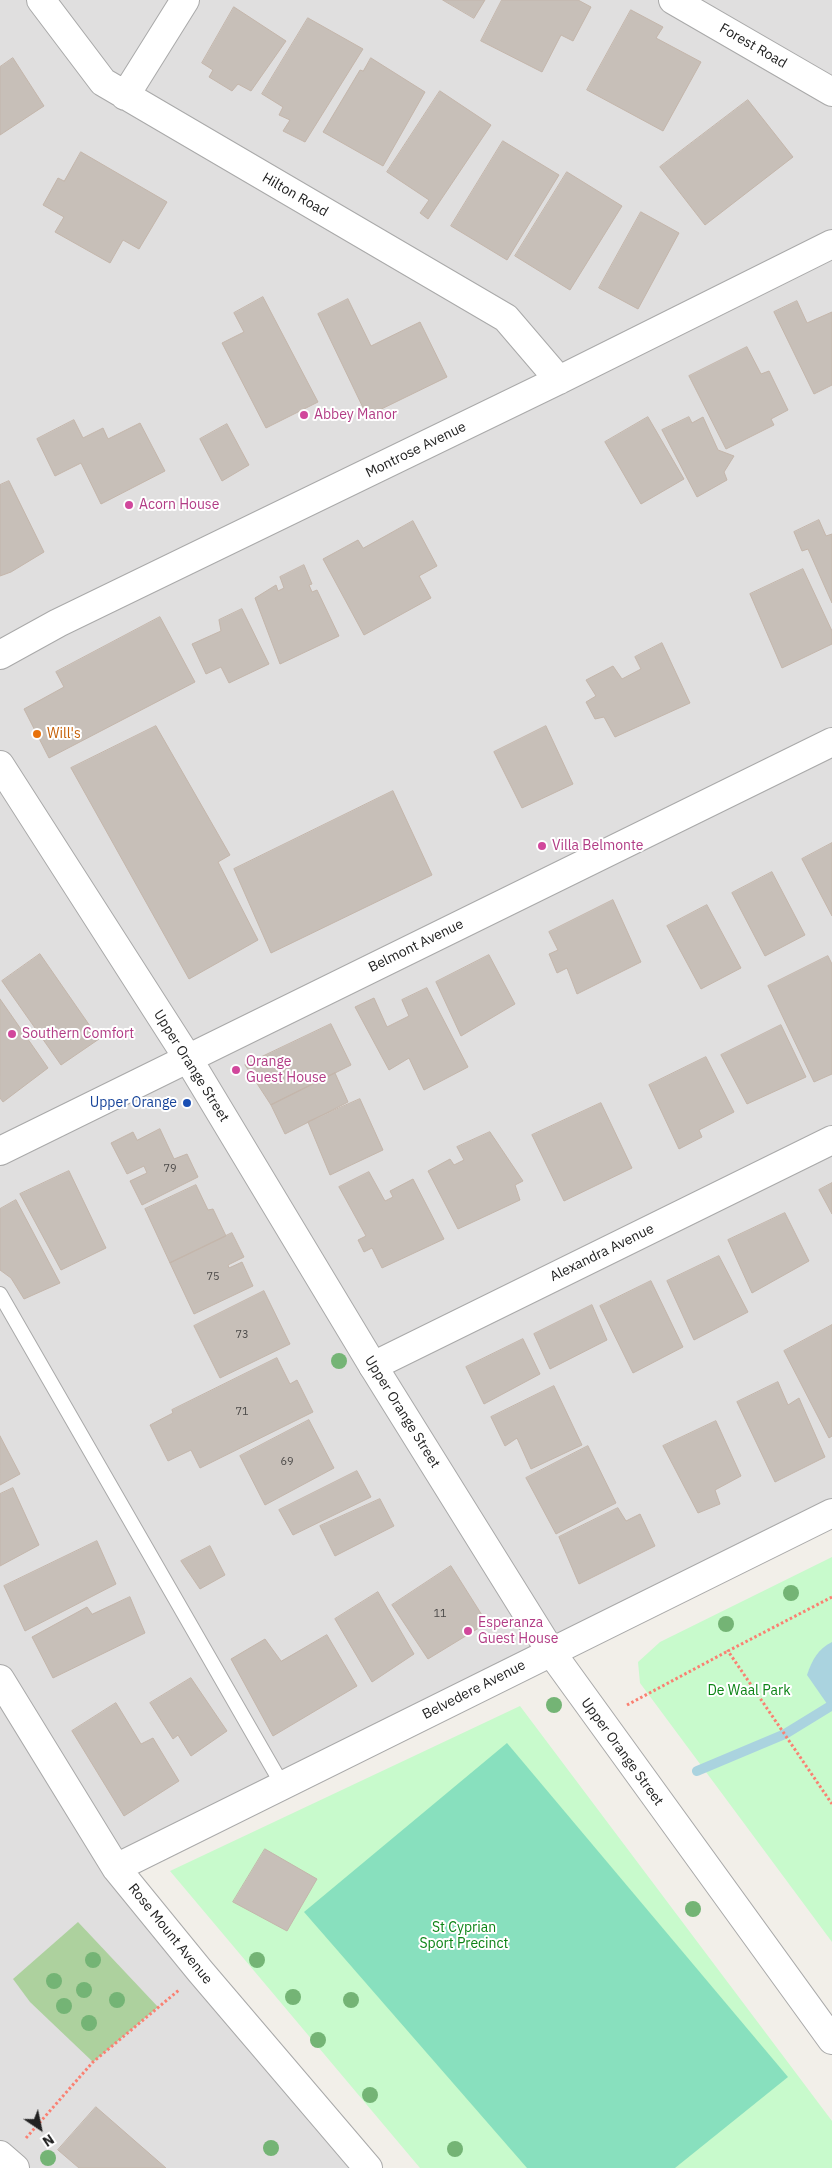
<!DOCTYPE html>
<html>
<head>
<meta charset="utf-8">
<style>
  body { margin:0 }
  #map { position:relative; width:832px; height:2168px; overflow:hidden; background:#f2efe9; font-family:"IBM Plex Sans",sans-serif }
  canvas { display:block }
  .north { position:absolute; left:15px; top:2103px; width:50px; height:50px; -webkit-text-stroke:4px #fff; paint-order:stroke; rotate:146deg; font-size:14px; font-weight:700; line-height:20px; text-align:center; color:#222 }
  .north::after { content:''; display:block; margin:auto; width:18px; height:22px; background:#222; clip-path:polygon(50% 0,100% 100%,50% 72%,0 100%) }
</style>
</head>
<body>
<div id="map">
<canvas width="832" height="2168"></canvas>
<div class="north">N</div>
</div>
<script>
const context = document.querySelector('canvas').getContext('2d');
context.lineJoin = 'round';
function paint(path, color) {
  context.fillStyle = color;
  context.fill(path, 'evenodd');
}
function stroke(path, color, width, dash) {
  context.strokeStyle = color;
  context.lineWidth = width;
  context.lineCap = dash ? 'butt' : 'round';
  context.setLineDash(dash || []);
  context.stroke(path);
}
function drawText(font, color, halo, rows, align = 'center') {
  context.font = font + ' "IBM Plex Sans",sans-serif';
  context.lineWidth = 4;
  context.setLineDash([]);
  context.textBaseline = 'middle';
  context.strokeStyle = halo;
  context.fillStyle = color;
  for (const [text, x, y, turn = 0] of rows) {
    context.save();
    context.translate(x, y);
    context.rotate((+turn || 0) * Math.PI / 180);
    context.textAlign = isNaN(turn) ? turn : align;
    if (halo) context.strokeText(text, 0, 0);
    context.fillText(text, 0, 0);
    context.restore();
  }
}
const residential = new Path2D(`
  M0 0H832V1513L117 1868 368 2168H0Z`);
const forest = new Path2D(`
  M78 1922 158 2007 93 2062 30 2002 13 1979Z`);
const park = new Path2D(`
  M832 1557V1942L640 1683 638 1662 660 1642Z
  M520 1706 832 2121V2168H420L170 1871Z`);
const pitch = new Path2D(`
  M507 1743 788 2077 675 2168H527L304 1912Z`);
const water = new Path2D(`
  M832 1642V1711L807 1675C812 1660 818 1649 832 1642Z`);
const stream = new Path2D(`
  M697 1771 785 1734 829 1707`);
const building = new Path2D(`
  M443 0H485L474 18Z
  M502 0H578L591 7 573 41 561 35 542 72 481 41Z
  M234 7 286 41 251 91 238 84 232 91 209 77 213 70 202 63Z
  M631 10 663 27 656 38 701 62 663 131 587 90Z
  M308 18 363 49 305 142 283 131 290 120 279 115 283 107 262 94Z
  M13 58 44 106 0 135V67Z
  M371 58 425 92 383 166 323 132 360 70 363 71Z
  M440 91 491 125 428 219 420 213 429 200 387 172Z
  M748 100 793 157 705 225 660 167Z
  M503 141 559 175 507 260 451 226Z
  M81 152 167 202 139 249 123 240 110 263 55 232 64 217 43 205 58 178 64 181Z
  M567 172 622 206 570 290 515 256Z
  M641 212 679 233 638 309 599 288Z
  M263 297 318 402 266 428 222 343 244 332 234 313Z
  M348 299 371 346 420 322 447 377 367 416 318 314Z
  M797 301 807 323 832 312V385L814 394 774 312Z
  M747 347 761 374 769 371 788 410 771 419 774 425 726 449 689 376Z
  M648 417 684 479 641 504 605 442Z
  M689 417 692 423 703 417 718 450 734 456 724 472 727 480 697 497 662 430Z
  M74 420 83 438 103 428 108 439 140 423 165 471 101 504 81 463 55 476 37 439Z
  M227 424 249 465 222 481 200 439Z
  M9 481 44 552 11 572 0 576V485Z
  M819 520 826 536 832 534V603L808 549 802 551 794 532Z
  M413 521 437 566 419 576 431 598 364 635 323 559 358 540 363 548Z
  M304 565 312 584 309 585 312 592 317 590 339 636 280 664 255 598 276 585 278 591 284 588 280 577Z
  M803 569 832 631V644L782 668 750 594Z
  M242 609 269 664 229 683 221 667 206 674 192 644 221 631 219 620Z
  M160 617 195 682 49 758 24 709 64 687 56 672Z
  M662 643 690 703 615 737 604 717 595 719 586 702 596 696 586 680 613 666 622 679 641 669 635 657Z
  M156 726 230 855 218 862 258 940 189 979 71 768Z
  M546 726 573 784 522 808 494 752Z
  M393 791 432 875 271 953 234 869Z
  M832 843V916L802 859Z
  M772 872 805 935 765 956 732 893Z
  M613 900 641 962 577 994 567 968 557 973 549 954 558 950 549 932Z
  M707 905 741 968 701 989 667 926Z
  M40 954 99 1039 61 1065 2 981Z
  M489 955 515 1004 461 1036 436 982Z
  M828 956 832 964V1074L814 1082 768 986Z
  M427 988 468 1067 424 1090 409 1058 389 1070 355 1007 374 998 387 1027 409 1016 402 1000Z
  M0 999 48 1068 3 1102 0 1098Z
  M331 1024 351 1065 271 1105 245 1065Z
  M781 1025 806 1077 747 1104 721 1055Z
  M706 1057 734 1112 699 1130 702 1137 679 1149 649 1085Z
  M335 1073 348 1102 285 1134 271 1105Z
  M360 1099 383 1150 330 1175 308 1122Z
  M601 1103 632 1168 564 1201 532 1135Z
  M160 1129 174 1159 187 1154 198 1177 142 1205 130 1181 147 1173 144 1166 127 1174 111 1143 133 1132 137 1140Z
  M490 1132 523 1181 515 1185 520 1200 458 1229 428 1171 450 1159 454 1165 464 1160 457 1147Z
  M69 1171 106 1248 61 1270 20 1194Z
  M369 1172 385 1201 393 1197 390 1191 413 1179 444 1239 382 1268 372 1248 364 1252 358 1240 366 1236 339 1187Z
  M832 1183V1214L819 1190Z
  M196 1185 208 1210 213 1209 226 1236 170 1263 145 1209Z
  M16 1200 60 1283 24 1299 11 1278 0 1270V1209Z
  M785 1213 809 1261 752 1293 728 1240Z
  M232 1233 244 1257 228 1265 229 1268 242 1262 253 1286 194 1314 170 1263Z
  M719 1256 748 1312 694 1340 667 1281Z
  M651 1281 683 1347 633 1373 600 1306Z
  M264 1291 290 1344 220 1378 194 1326Z
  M592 1305 607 1340 550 1369 534 1334Z
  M832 1325V1436L829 1438 784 1351Z
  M523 1339 540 1374 484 1404 466 1367Z
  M277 1358 290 1384 297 1380 313 1412 200 1468 191 1450 168 1461 150 1425 173 1413 172 1410Z
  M778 1382 788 1405 799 1398 825 1457 775 1482 737 1402Z
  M554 1386 582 1445 531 1469 517 1438 505 1446 491 1417Z
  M309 1420 334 1468 265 1505 240 1456Z
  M716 1421 741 1476 715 1490 720 1504 698 1513 663 1446Z
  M0 1436 20 1474 0 1485Z
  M588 1446 616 1503 556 1534 526 1478Z
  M357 1471 371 1497 293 1535 279 1510Z
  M13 1488 39 1545 0 1566V1494Z
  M380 1499 394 1526 335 1556 320 1526Z
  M618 1508 626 1521 640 1514 655 1546 579 1584 559 1537Z
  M97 1541 116 1584 25 1631 4 1586Z
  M210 1546 225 1575 200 1589 181 1561Z
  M451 1566 487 1623 428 1659 392 1605Z
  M378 1592 414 1654 372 1682 335 1619Z
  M130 1597 145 1633 53 1678 32 1637 87 1607 92 1614Z
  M327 1635 357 1686 273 1736 231 1659 265 1639 281 1661Z
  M191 1678 227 1731 191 1756 178 1735 173 1739 150 1703Z
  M116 1703 141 1744 153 1738 179 1781 124 1816 72 1731Z
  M265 1849 317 1879 287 1931 233 1902Z
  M96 2107 166 2168H79L58 2150Z`);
const path = new Path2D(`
  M832 1597 728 1651 832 1804
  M627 1705 728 1651
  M26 2138 93 2062 179 1990`);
const service = new Path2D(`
  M0 1294 283 1786`);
const minor = new Path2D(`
  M41 0 103 82 506 318 559 380
  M673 0 832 92
  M125 96 185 0
  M0 655 58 623 559 380 832 244
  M0 1151 832 742
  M373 1366 832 1140
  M0 1679 116 1868 200 1971 368 2168
  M116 1868 832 1513
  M0 2155 15 2168`);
const tertiary = new Path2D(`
  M0 765 187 1057 373 1366 551 1652 832 2040`);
const trees = [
  [339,1361],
  [791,1593],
  [726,1624],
  [554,1705],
  [693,1909],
  [93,1960],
  [257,1960],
  [54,1981],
  [84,1990],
  [293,1997],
  [117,2000],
  [351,2000],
  [64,2006],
  [89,2023],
  [318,2040],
  [370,2095],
  [271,2148],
  [455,2149],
  [48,2158]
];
const markers = [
  [304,415,5,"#d1479c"],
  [129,505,5,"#d1479c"],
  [37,734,5,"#e8710a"],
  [542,846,5,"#d1479c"],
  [12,1034,5,"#d1479c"],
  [236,1070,5,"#d1479c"],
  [187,1103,5,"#1a4fb4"],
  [468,1631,5,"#d1479c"]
];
const numberNames = [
  ["79",170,1169],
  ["75",213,1277],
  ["73",242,1335],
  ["71",242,1412],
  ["69",287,1462],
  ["11",440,1614]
];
const streetNames = [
  ["Forest Road",753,46,30],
  ["Hilton Road",295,195,30],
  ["Montrose Avenue",416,450,-26],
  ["Belmont Avenue",416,946,-26],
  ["Upper Orange Street",191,1066,58],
  ["Alexandra Avenue",602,1253,-26],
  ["Upper Orange Street",402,1412,58],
  ["Belvedere Avenue",474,1690,-27],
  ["Upper Orange Street",622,1752,54],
  ["Rose Mount Avenue",170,1934,51]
];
const hotelNames = [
  ["Abbey Manor",314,415],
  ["Acorn House",139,505],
  ["Villa Belmonte",552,846],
  ["Southern Comfort",22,1034],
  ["Orange",246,1062],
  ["Guest House",246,1078],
  ["Esperanza",478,1623],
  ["Guest House",478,1639]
];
const foodNames = [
  ["Will's",47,734]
];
const transitNames = [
  ["Upper Orange",177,1103]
];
const parkNames = [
  ["De Waal Park",749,1691],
  ["St Cyprian",464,1928],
  ["Sport Precinct",464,1944]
];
paint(residential, '#e0dfdf');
paint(forest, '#add19e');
paint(park, '#c8facc');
paint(pitch, '#88e0be');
paint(water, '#aad3df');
stroke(stream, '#aad3df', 10);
paint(building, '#c7bfb8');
stroke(building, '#c4b6ab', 1);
stroke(service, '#a9a9a9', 16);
stroke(minor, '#a9a9a9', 30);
stroke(tertiary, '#a9a9a9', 30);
stroke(path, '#fa8072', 3, [2.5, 2.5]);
stroke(service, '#fff', 14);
stroke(minor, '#fff', 28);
stroke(tertiary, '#fff', 28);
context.fillStyle = '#74b475';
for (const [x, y] of trees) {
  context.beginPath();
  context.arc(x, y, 8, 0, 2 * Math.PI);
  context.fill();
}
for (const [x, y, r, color] of markers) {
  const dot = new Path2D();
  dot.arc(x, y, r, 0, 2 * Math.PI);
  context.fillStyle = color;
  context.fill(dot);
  stroke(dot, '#fff', 2);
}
drawText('11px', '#4b4948', null, numberNames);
drawText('14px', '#222', '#fff', streetNames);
drawText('14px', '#b23c85', '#fff', hotelNames, 'left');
drawText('14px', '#c56008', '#fff', foodNames, 'left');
drawText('14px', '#164399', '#fff', transitNames, 'right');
drawText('14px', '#0c8416', '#fff', parkNames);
</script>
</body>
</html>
